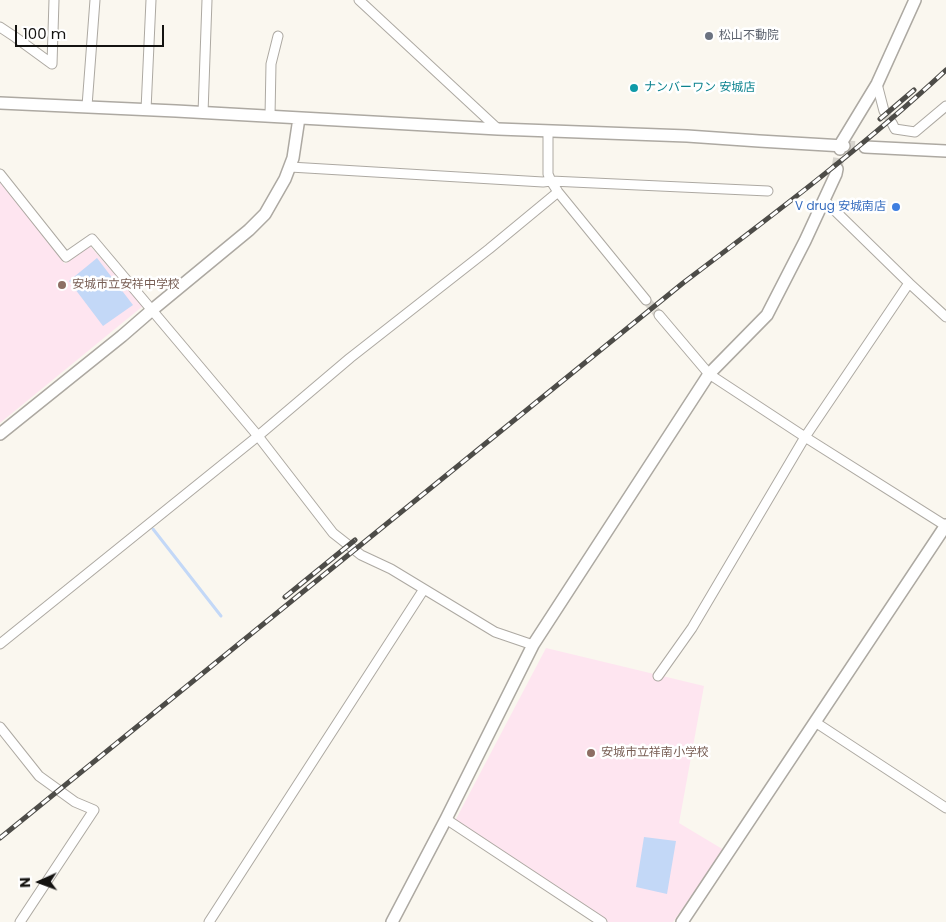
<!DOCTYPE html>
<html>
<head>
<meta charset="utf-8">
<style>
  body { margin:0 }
  #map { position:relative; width:946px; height:922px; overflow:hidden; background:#faf7ef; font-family:Poppins,sans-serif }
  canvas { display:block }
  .north { position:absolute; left:15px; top:857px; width:50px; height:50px; -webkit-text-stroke:4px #fff; paint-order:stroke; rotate:268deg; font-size:14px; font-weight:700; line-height:20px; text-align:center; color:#141311 }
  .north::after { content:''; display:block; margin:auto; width:18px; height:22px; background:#141311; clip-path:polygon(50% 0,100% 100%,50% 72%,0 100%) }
  .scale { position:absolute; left:15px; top:25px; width:149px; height:22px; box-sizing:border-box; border:2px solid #141311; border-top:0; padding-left:6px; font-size:15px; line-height:18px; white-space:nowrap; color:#141311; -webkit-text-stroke:4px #fff; paint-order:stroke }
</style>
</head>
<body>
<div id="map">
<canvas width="946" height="922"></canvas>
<div class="north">N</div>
<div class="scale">100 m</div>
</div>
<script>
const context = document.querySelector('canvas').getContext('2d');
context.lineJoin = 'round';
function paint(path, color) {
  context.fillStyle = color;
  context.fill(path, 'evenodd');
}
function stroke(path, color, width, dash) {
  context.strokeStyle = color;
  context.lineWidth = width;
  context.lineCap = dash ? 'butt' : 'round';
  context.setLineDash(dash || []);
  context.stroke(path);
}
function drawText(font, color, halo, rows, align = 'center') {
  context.font = font + ' Poppins,"Noto Sans JP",sans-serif';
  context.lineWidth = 5;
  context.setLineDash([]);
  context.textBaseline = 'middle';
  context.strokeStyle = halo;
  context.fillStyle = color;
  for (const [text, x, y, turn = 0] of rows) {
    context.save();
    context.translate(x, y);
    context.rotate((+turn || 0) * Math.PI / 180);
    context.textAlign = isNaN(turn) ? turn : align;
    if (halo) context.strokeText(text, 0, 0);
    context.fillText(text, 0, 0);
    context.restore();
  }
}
const education = new Path2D(`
  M0 178 65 264 90 246 143 306 0 423Z
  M546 648 704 686 679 823 724 850 673 922H608L455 821Z`);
const water = new Path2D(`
  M97 258 133 305 103 326 69 281Z
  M644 837 676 841 667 894 636 887Z`);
const stream = new Path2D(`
  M153 529 221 616`);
const minorTunnel = new Path2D(`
  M884 111 892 123
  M646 300 659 315`);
const tertiaryTunnel = new Path2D(`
  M844 146 865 147
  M837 169 840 149`);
const minor = new Path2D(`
  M359 0 498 129
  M0 27 15 37 52 64 54 0
  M877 84 884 111
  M87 106 95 0
  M146 110 151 0
  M203 113 207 0
  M270 116 271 64 278 36
  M892 123 895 129 915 132 946 106
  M548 131V174L551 181 558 192 646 300
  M290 167 543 182 551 181 768 191
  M0 174 66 257 92 239 258 436 333 533 361 555 391 569 495 632 533 645
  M824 200 909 283 946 317
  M659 315 709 374 805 437 946 526
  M0 644 258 436 350 358 489 249 558 192
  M658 676 692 628 805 437 909 283
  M815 722 946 808
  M0 727 39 776 75 802 94 810 20 922
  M446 819 602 922
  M209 922 424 589`);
const tertiary = new Path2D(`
  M0 103 176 111 498 129 687 136 759 141 844 146
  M865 147 946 151
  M840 149V145L877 84 915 0
  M0 434 122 336 152 310 249 230 265 214 285 179 293 158 299 118
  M392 922 446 819 533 645 709 374 767 315 805 241 836 174 837 169
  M682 922 946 525`);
const rail = new Path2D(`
  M880 119 914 90
  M285 597 355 540
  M0 838 683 283C773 215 863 147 946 70`);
const markers = [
  [709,36,5,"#6b7280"],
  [634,88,5,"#0f9aa8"],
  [896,207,5,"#3f7fe0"],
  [62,285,5,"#8d6e63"],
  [591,753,5,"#8d6e63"]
];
const worshipNames = [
  ["松山不動院",719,36]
];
const cultureNames = [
  ["ナンバーワン 安城店",644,88]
];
const shopNames = [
  ["V drug 安城南店",886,207]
];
const educationNames = [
  ["安城市立安祥中学校",72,285],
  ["安城市立祥南小学校",601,753]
];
paint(education, '#fee5f0');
paint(water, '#c3d8f7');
stroke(stream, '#c3d8f7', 3);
stroke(minorTunnel, '#d8d5ce', 9, [9, 4.5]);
stroke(tertiaryTunnel, '#d8d5ce', 11, [11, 5.5]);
stroke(minor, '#ada9a2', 11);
stroke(tertiary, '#ada9a2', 14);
stroke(minor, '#fff', 9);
stroke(tertiary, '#fff', 11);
stroke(rail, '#4d4c48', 5);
stroke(rail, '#fff', 3, [9]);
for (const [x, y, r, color] of markers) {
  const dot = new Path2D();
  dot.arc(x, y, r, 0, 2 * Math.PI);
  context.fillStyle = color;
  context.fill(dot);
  stroke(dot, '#fff', 2);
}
drawText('12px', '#5b616d', '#fff', worshipNames, 'left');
drawText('12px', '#0d838f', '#fff', cultureNames, 'left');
drawText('12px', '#366cbe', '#fff', shopNames, 'right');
drawText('12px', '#785e54', '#fff', educationNames, 'left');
</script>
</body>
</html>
